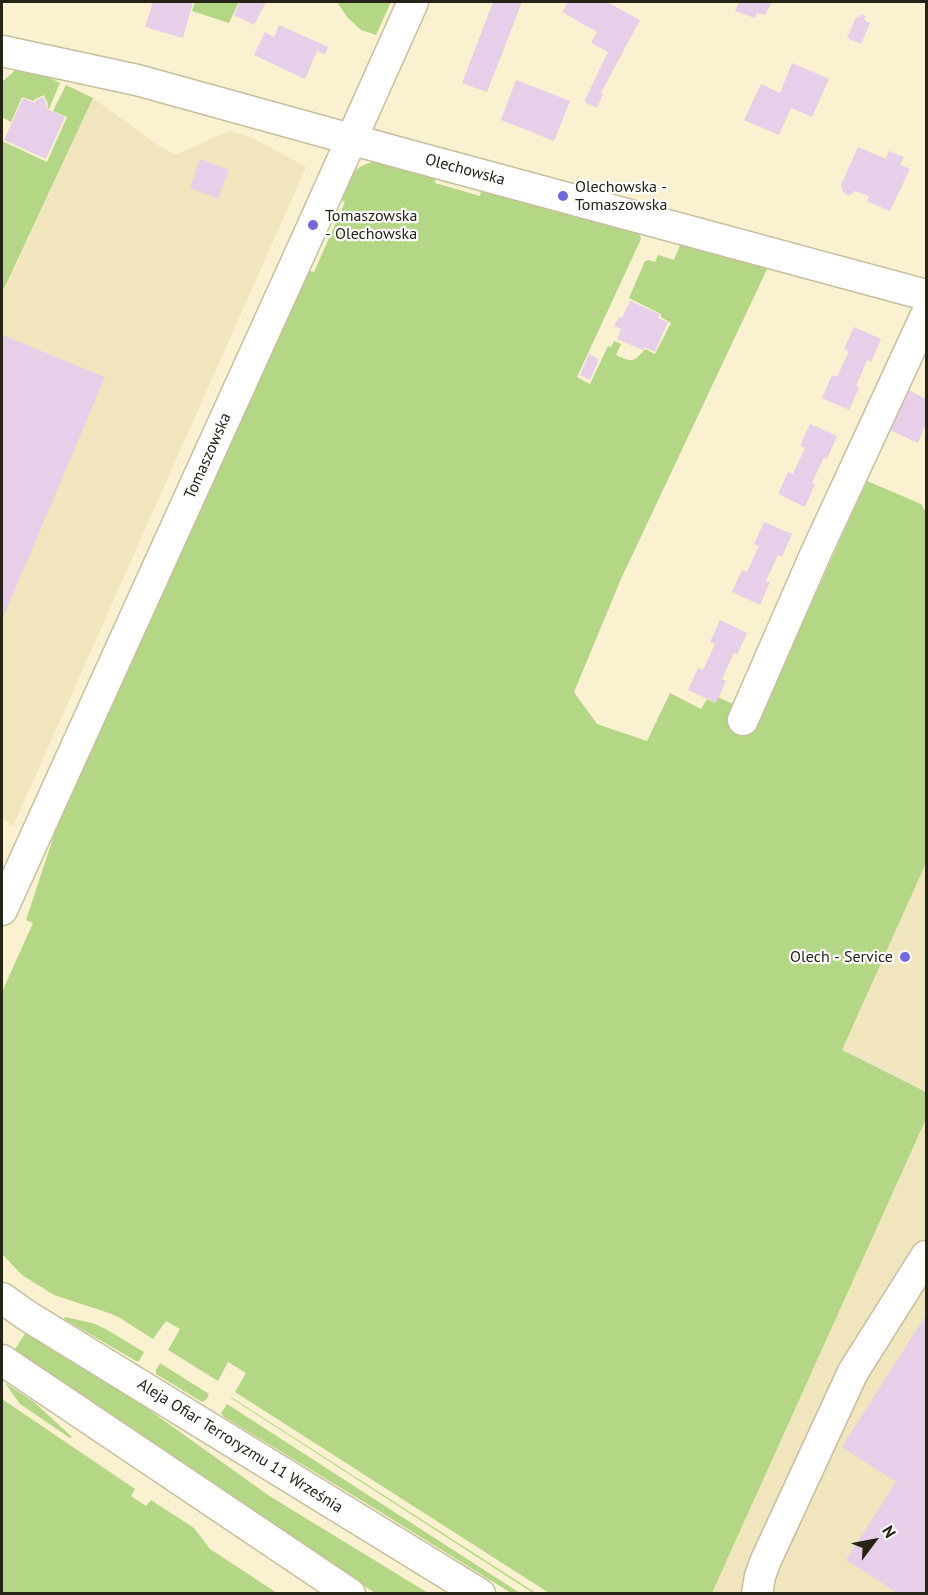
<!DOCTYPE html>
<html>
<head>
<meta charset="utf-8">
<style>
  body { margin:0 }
  #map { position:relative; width:928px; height:1595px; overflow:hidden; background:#faf1d0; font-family:"PT Sans",sans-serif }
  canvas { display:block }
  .frame { position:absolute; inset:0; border:3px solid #262317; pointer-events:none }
  .north { position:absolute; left:844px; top:1511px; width:60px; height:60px; -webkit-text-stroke:4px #fefefe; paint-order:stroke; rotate:58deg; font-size:16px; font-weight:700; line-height:24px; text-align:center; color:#262317 }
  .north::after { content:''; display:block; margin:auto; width:21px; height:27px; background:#262317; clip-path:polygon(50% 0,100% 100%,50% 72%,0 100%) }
</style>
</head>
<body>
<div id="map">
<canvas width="928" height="1595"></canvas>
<div class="frame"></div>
<div class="north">N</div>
</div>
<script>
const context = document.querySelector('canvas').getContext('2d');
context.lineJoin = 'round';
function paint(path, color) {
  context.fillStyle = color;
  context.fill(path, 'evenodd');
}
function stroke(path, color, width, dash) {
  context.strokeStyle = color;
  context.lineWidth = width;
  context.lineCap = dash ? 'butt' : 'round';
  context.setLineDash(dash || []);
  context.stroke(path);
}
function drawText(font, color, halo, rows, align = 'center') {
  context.font = font + ' "PT Sans",sans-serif';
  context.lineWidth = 4.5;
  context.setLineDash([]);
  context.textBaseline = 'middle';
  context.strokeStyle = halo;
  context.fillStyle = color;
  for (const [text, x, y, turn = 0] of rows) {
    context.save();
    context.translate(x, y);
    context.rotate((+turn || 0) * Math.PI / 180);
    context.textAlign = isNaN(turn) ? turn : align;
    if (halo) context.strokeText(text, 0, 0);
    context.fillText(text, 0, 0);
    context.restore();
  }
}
const built = new Path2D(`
  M93 98 161 147 175 155 229 131 251 137 306 167 13 826 2 818V288L5 289Z
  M926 863V1092L841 1051Z
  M926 1119V1593H712Z`);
const green = new Path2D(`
  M195 2H239L229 23 192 11Z
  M337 2H391L376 35 361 30 347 17Z
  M19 67 37 71 60 83 49 109 47 108 48 104 44 95 35 99 34 101 22 97 11 122 2 117V85L3 81Z
  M66 85 93 98 4 289 2 288V141L47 162 67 117 53 111Z
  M378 161 436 177 435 183 480 196 481 190 638 230 641 239 577 377 590 384 608 346 611 347 614 341 621 344 616 355C633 363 634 362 645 349L655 354 671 323 661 317V314L629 298 645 261 649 260 655 262 658 255 674 260 682 240 769 265 621 579 574 692 597 724 647 741 670 693 701 709 707 699 715 703 718 697 735 705 729 720 754 730 867 481 921 504 926 512V863L842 1050 926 1092V1119L712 1593H549L235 1392 246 1373 228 1362 218 1381 168 1350 180 1329 166 1321 153 1339 120 1318 109 1313 54 1295 22 1275 2 1254V992L33 923 26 920 61 814 307 270 314 272 345 202 339 199C350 178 352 165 378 161Z
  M65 1317 92 1323 104 1328 144 1352 139 1361H136L64 1319Z
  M27 1331 120 1389 268 1495 428 1593H375L13 1352Z
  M160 1363 209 1394 206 1400 202 1402 156 1374V1370Z
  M5 1383 34 1402 72 1437 70 1438 20 1404Z
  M231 1397 536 1593H533L231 1398Z
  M2 1399 135 1489 131 1496 146 1506 151 1500 194 1528 210 1549 277 1593H2Z
  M227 1404 520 1593H511L369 1505 224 1417 221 1413Z`);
const building = new Path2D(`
  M153 2H193L183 38 145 27Z
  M240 2H266L254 25 234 15Z
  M493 2H522L487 92 462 83Z
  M568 2H607L640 20 601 93 603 94 597 108 584 102 608 52 591 43 597 32 562 12Z
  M739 2H772L765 15 757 13 755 18 735 11Z
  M861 14 866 16 864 20 870 23 861 44 847 38 856 17 859 18Z
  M279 25 328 47 325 54 317 51 305 79 254 55 265 32 274 37Z
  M792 63 829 79 812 117 791 108 779 135 744 120 761 84 780 93Z
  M516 80 570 101 554 141 501 120Z
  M44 97 47 105 45 108 65 117 46 159 4 140 23 98 35 103 36 100Z
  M858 147 886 159 889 151 904 157 900 165 910 169 890 211 867 201 869 196 855 191 852 194 847 195 843 192 841 185Z
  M200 159 229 170 218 199 190 188Z
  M630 301 660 314 658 318 668 322 655 352 644 347 643 350 617 339 621 329 614 326 619 317 622 318Z
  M854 327 881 339 871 362 867 360 856 386 859 388 849 410 822 398 832 375 837 377 849 351 844 349Z
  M2 335 105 377 2 620Z
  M589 354 599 359 590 380 580 375Z
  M909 390 926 399V423L918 443 890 430Z
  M810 424 837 436 827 459 824 457 812 483 815 484 805 507 778 494 788 472 793 474 805 448 800 446Z
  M764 522 792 534 782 557 778 555 766 581 770 582 760 605 732 592 742 570 747 572 759 546 754 544Z
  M720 620 747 633 737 655 734 653 722 679 726 681 716 703 688 690 698 668 703 670 715 644 710 642Z
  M926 1315V1594H899L846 1560 896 1482 842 1447Z`);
const minor = new Path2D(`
  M2 51 137 80 408 155 926 295
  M743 720 815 555 926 315
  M2 910 313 225 413 2
  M2 1298 26 1315 480 1594
  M2 1360 350 1594
  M757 1594 760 1576 766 1560 853 1372 926 1256`);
const markers = [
  [563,196,6,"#7367e2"],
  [313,225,6,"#7367e2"],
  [905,957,6,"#7367e2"]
];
const streetNames = [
  ["Olechowska",465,170,15],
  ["Tomaszowska",208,456,-66],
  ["Aleja Ofiar Terroryzmu 11 Września",240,1446,32]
];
const poiNames = [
  ["Olechowska -",575,187],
  ["Tomaszowska",575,205],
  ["Tomaszowska",325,216],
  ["- Olechowska",325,234],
  ["Olech - Service",893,957,"right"]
];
paint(built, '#f0e5bd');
paint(green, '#b4d786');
paint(building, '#e7cfe9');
stroke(minor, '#c7be9f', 33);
stroke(minor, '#fff', 30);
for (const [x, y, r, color] of markers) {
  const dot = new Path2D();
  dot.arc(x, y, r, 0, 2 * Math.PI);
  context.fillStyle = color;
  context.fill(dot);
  stroke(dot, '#fefefe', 2);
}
drawText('16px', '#262317', '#fefefe', streetNames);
drawText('16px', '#262317', '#fefefe', poiNames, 'left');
</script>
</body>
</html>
